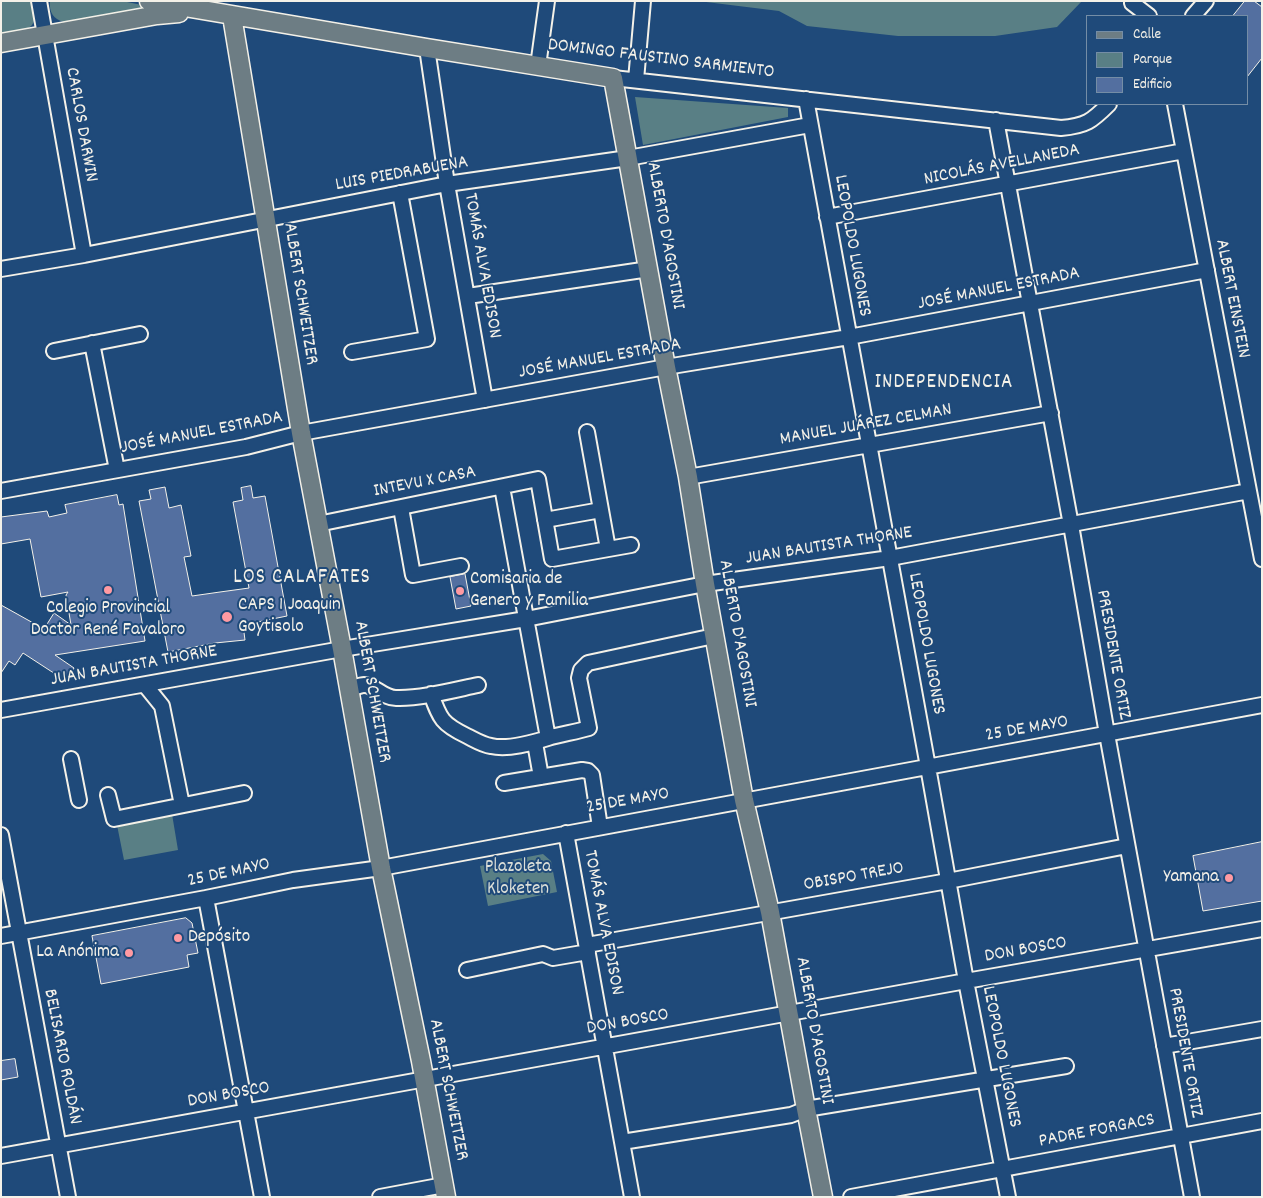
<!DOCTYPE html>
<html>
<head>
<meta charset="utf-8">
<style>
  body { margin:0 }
  #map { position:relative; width:1263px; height:1198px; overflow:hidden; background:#1f4a7a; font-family:Dekko,sans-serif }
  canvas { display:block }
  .frame { position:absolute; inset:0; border:2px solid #f4f1e8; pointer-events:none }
  .legend { position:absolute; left:1086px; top:15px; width:162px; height:90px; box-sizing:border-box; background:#1f4a7a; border:1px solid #748da6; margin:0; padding:6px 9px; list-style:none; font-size:15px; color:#f4f1e8 }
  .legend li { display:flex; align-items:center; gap:10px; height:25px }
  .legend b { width:25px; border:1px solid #748da6 }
</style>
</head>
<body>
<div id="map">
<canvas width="1263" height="1198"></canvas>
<div class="frame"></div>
<ul class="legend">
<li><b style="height:6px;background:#6d7d84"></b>Calle</li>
<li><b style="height:14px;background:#597f85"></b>Parque</li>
<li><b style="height:14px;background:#536fa0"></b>Edificio</li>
</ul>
</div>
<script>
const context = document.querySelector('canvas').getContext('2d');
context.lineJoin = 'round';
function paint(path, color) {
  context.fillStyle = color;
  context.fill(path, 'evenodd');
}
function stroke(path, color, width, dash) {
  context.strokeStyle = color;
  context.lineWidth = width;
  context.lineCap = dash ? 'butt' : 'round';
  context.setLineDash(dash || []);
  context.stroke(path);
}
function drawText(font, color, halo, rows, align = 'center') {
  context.font = font + ' Dekko,sans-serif';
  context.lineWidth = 4;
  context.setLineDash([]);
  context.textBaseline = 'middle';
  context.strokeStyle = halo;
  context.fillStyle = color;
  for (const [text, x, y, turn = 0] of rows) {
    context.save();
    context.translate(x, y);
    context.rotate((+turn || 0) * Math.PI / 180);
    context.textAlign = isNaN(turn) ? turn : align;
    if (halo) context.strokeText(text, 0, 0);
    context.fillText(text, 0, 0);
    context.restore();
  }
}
const green = new Path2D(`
  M1 1H30C33 5 34 8 34 13 38 32 15 33 1 36Z
  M50 1H122L152 7V9L64 22C53 19 49 12 50 1Z
  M698 1H1082L1057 27 995 36H898L807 26 779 11Z
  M635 97 788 108V117L643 145Z
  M172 814 178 850 124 860 117 825Z
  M543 854 551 861 557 892 488 906 480 866Z`);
const building = new Path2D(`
  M1245 1H1254L1262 7V58L1247 77V16H1233Z
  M251 486 253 498 265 496 287 616 243 625 245 640 215 643 168 652 139 501 151 499 149 490 165 487 169 508 181 505 191 556 184 557 192 596 220 592 249 588 233 502 243 500 241 488Z
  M117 495 119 505 123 504 145 641 55 655 74 668 66 681 23 653 15 665 9 661 1 673V605L44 629 54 613 71 625 66 595 68 592 41 597 30 539 1 544V517L47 511 49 517 67 513 65 505Z
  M465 574 471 606 456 609 450 577Z
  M1262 842V901L1203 911 1193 856Z
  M186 918 192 923 198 953 187 955 189 967 101 984 92 936Z
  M15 1059 18 1077 1 1080V1061Z`);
const minor = new Path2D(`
  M39 1 84 255
  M1132 3 1149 16
  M1193 16 1206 1
  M427 48 447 184 485 400
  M538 66 547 1
  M613 78 1061 128C1086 126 1092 121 1109 104
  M636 80 643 1
  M806 99 928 767 966 981 1008 1197
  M1175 104 1262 559
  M996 120 1071 525 1107 734 1192 1197
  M827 217 1184 151
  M1 269 84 255 447 184 628 158 810 125
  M468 296 649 269
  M92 343 117 470
  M54 351 140 334
  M352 352 427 339 400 193
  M688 477 1051 413
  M502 487 548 738
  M1 491 246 447 301 433 666 367 849 337 1207 270
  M401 508 413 575 461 566
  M601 510 608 549
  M545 520 601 510 587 432
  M318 524 538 479 552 559 631 545
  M145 685 162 706 182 805
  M349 689C354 688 360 685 364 685 375 685 383 698 396 698 420 699 454 690 478 685
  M431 694C440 719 442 724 467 736 475 740 483 745 491 746 508 750 532 743 548 738 561 734 576 732 589 728L579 678 581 670 588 663 714 636
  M1 710 342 649 526 619 705 584 890 558 1249 491
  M535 743 541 777
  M71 759 79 800
  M504 783 582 770 588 771 592 775 600 827
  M108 795 114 819 244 793
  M566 833 632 1197
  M1 835 68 1197
  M206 898 262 1197
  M1 936 206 898 293 880 381 868 1262 705
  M587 945 948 881 1127 846
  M467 970 543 954 553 958 588 952
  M1164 1046 1262 1029
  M622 1142 791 1115 806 1109 1066 1066
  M1 1156 966 981 1262 929
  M380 1197 444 1185
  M851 1197 1262 1121`);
const major = new Path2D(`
  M149 1 427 48 613 78 666 367 688 477 705 584 744 800 770 912 806 1109 823 1197
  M232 16 301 433 342 649 381 868 421 1061 446 1197
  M1 43 157 15 179 13`);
const markers = [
  [108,590,5,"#ff9aa2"],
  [460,591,5,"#ff9aa2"],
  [227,617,6,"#ff9aa2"],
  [1229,878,5,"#ff9aa2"],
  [178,938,5,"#ff9aa2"],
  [129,953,5,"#ff9aa2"]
];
const streetNames = [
  ["DOMINGO FAUSTINO SARMIENTO",661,60,7],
  ["CARLOS DARWIN",80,125,80],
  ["NICOLÁS AVELLANEDA",1002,166,-11],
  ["LUIS PIEDRABUENA",402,175,-10],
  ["ALBERTO D'AGOSTINI",664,236,80],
  ["LEOPOLDO LUGONES",851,246,80],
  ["TOMÁS ALVA EDISON",481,266,80],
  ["JOSÉ MANUEL ESTRADA",999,290,-11],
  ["ALBERT SCHWEITZER",299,294,81],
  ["ALBERT EINSTEIN",1231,299,79],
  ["JOSÉ MANUEL ESTRADA",600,360,-10],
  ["MANUEL JUÁREZ CELMAN",866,426,-10],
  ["JOSÉ MANUEL ESTRADA",202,434,-11],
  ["INTEVU X CASA",425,483,-11],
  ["JUAN BAUTISTA THORNE",829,547,-9],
  ["ALBERTO D'AGOSTINI",736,634,80],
  ["LEOPOLDO LUGONES",925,644,80],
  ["PRESIDENTE ORTIZ",1112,655,80],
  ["JUAN BAUTISTA THORNE",134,667,-10],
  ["ALBERT SCHWEITZER",371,692,80],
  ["25 DE MAYO",1027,730,-10],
  ["25 DE MAYO",628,802,-10],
  ["25 DE MAYO",229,874,-12],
  ["OBISPO TREJO",854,878,-10],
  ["TOMÁS ALVA EDISON",602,923,79],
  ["DON BOSCO",1026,951,-10],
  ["DON BOSCO",628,1023,-10],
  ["ALBERTO D'AGOSTINI",813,1031,80],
  ["PRESIDENTE ORTIZ",1184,1053,80],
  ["BELISARIO ROLDÁN",61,1057,79],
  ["LEOPOLDO LUGONES",1000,1057,79],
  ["ALBERT SCHWEITZER",447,1090,79],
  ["DON BOSCO",229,1096,-10],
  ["PADRE FORGACS",1097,1132,-11]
];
const poiNames = [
  ["Comisaria de",470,580],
  ["Genero y Familia",470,602],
  ["CAPS 1 Joaquin",238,606],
  ["Goytisolo",238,628],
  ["Colegio Provincial",108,609,"center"],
  ["Doctor René Favaloro",108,631,"center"],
  ["Yamana",1219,878,"right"],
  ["Depósito",188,938],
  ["La Anónima",119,953,"right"]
];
const parkNames = [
  ["Plazoleta",518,868],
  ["Kloketen",518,890]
];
const quarterNames = [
  ["INDEPENDENCIA",944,384],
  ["LOS CALAFATES",302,579]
];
paint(green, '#597f85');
paint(building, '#536fa0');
stroke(building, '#f4f1e8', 1);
stroke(minor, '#f4f1e8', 18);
stroke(major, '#f4f1e8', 21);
stroke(minor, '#1f4a7a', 14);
stroke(major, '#6d7d84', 18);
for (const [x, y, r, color] of markers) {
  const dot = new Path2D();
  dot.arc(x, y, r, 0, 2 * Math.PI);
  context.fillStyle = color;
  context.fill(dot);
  stroke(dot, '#1f4a7a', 2);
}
drawText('19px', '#f4f1e8', '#1f4a7a', streetNames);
drawText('19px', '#f4f1e8', '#1f4a7a', poiNames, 'left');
drawText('19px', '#dde0d9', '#1f4a7a', parkNames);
context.letterSpacing = '1px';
drawText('21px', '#f4f1e8', '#1f4a7a', quarterNames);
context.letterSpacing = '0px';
</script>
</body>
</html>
